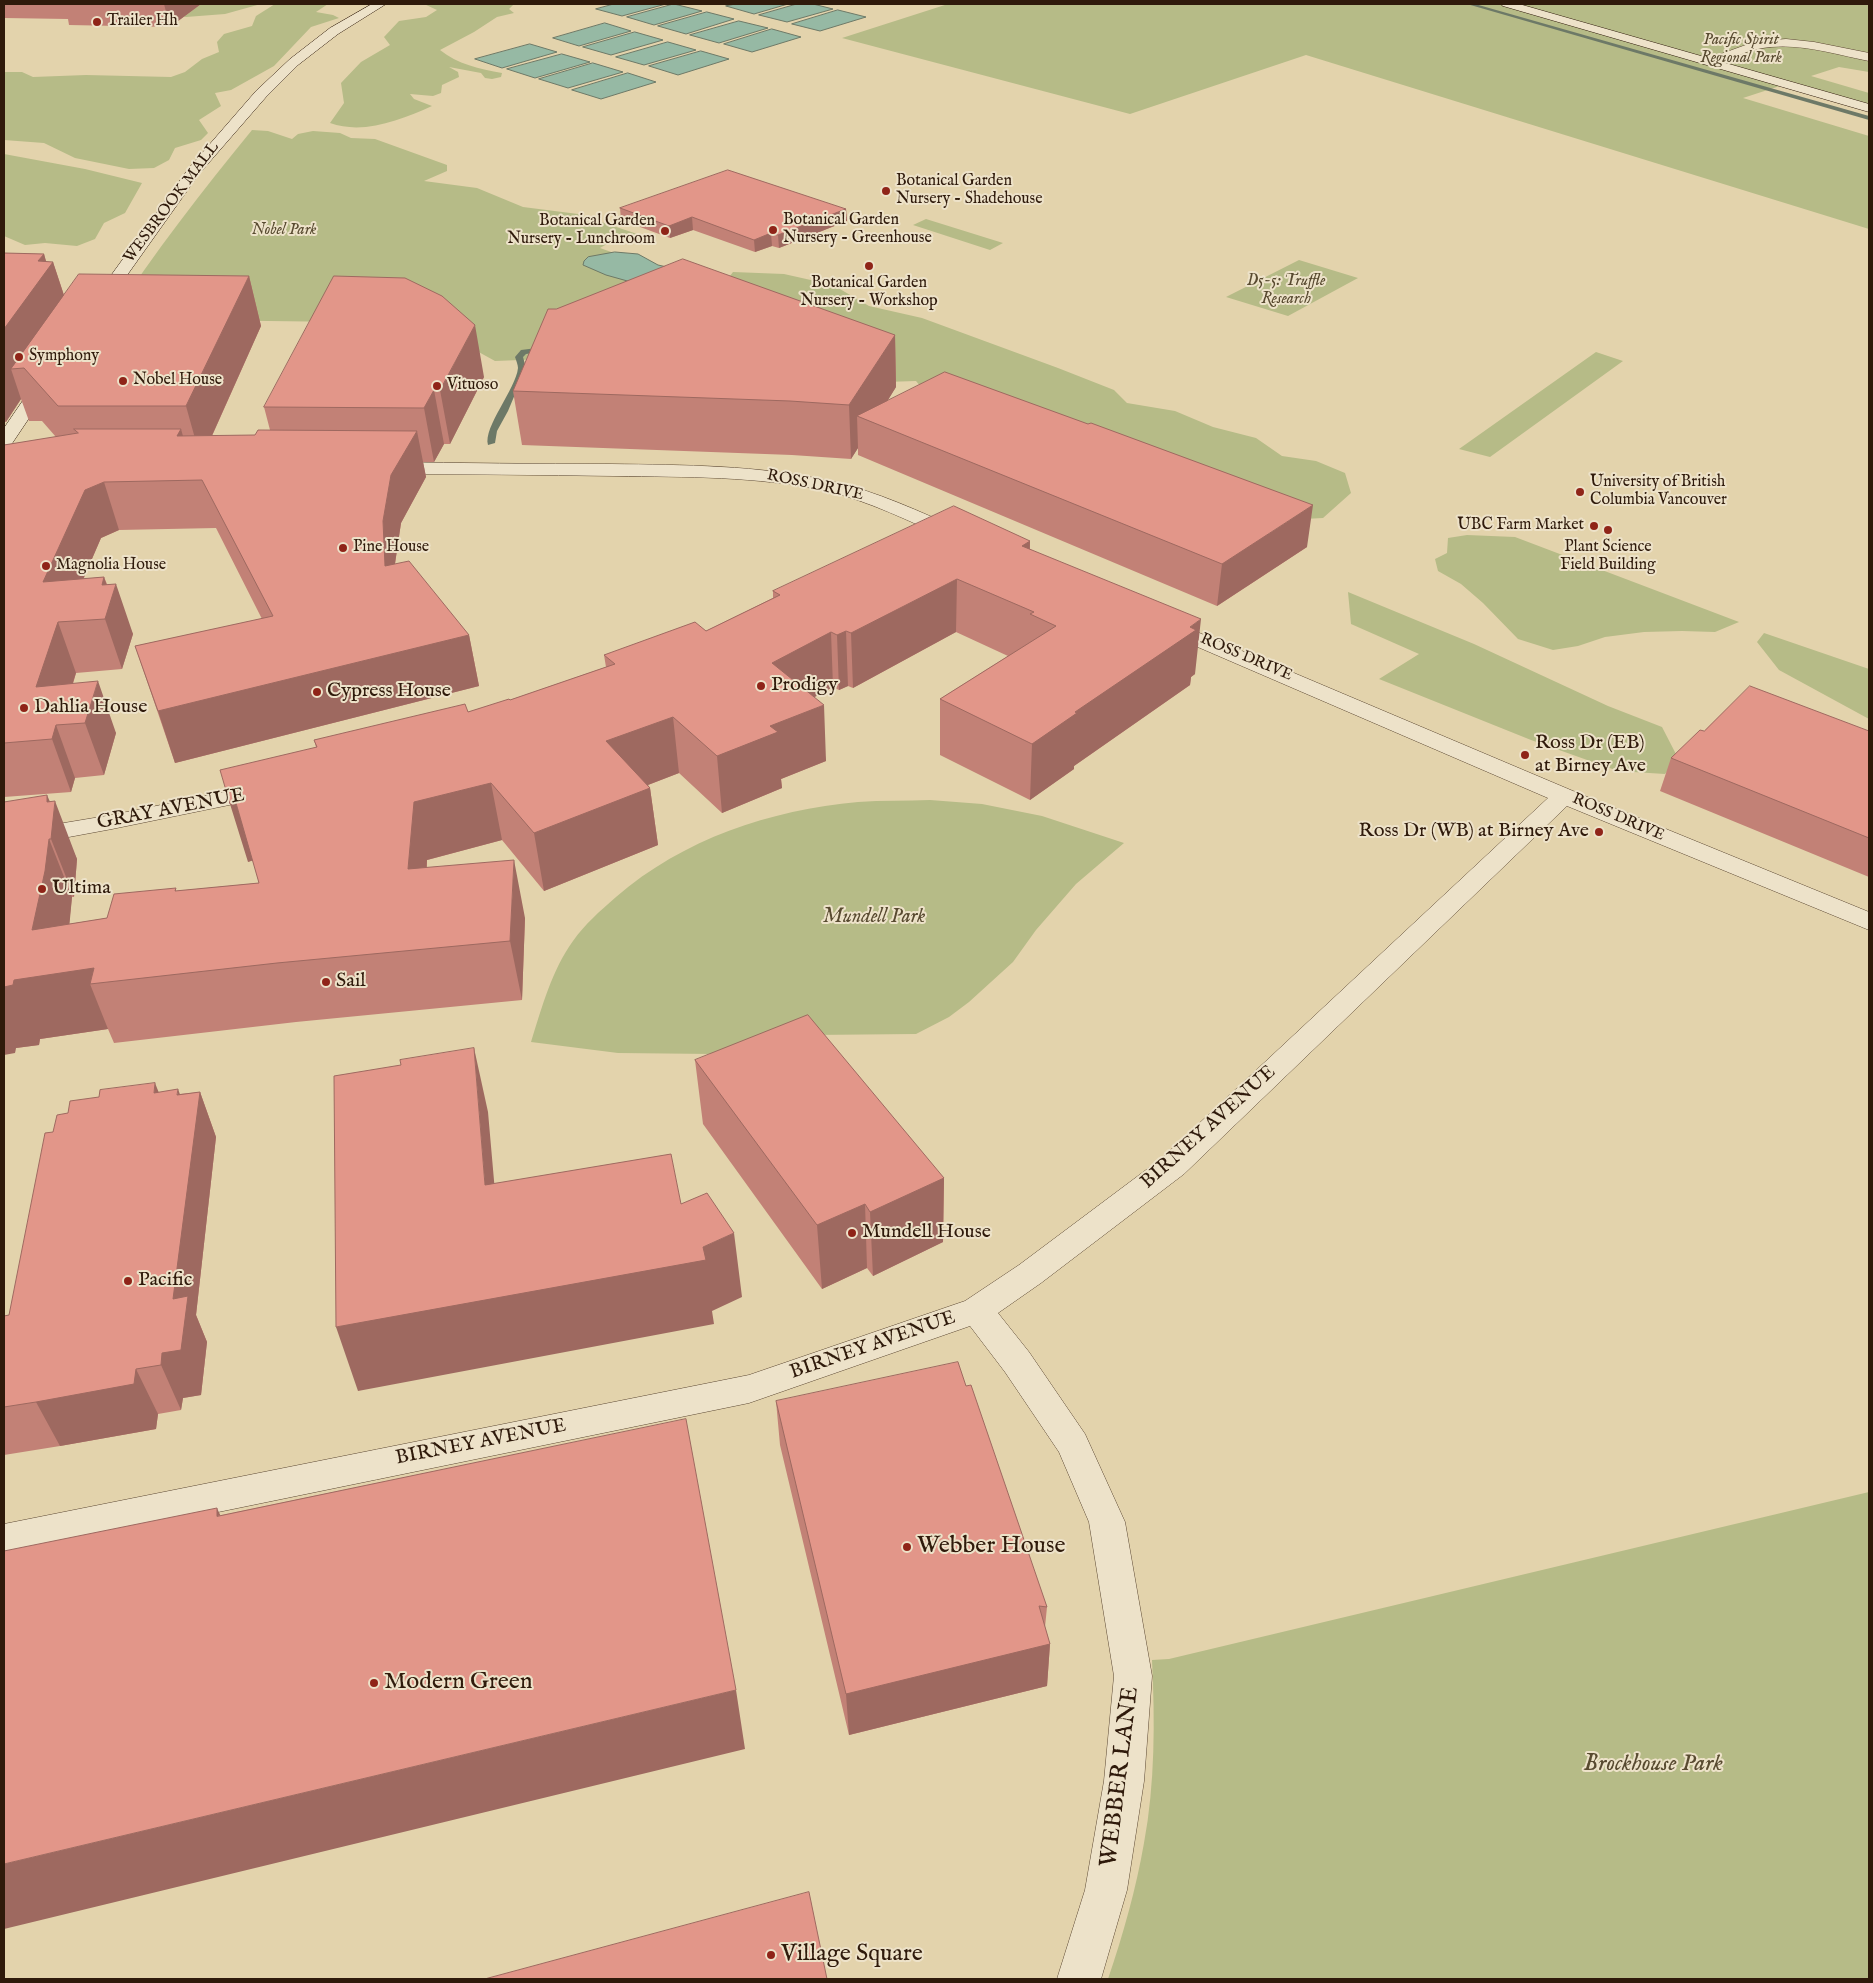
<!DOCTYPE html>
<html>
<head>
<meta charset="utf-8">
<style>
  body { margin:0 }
  #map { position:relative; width:1873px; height:1983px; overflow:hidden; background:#e3d3ac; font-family:"IM FELL English",serif }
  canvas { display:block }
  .frame { position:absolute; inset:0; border:5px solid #2f1a0b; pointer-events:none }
</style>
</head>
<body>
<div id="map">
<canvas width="1873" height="1983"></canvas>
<div class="frame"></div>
</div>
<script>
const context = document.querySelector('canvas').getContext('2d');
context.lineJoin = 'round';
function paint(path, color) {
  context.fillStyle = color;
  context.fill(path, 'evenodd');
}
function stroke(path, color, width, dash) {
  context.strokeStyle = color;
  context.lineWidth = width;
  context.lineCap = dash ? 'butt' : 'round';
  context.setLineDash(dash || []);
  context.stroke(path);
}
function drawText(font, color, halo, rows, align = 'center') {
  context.font = font + ' "IM FELL English",serif';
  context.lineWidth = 4;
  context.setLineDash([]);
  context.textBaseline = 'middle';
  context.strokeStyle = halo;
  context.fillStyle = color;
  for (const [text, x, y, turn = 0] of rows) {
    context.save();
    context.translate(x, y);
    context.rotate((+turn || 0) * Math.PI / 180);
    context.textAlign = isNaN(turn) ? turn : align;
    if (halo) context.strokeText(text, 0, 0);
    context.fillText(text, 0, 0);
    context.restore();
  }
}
const green = new Path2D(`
  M90 4H261L225 14 186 17Z
  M275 4H328L316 12 333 15 339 18 311 27 274 66 231 90 215 93 221 106 199 120 208 133 201 140 175 148 169 160 154 168 129 169 75 158 44 143 4 140V72H22L33 77 86 75 171 77 185 72 202 59 219 52 217 42 224 34 252 26 256 16Z
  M424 4H514L509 9 514 13 497 17 474 32 440 50C457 64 480 69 502 73L501 77 492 79 485 78 481 73 449 67 458 72 459 77 442 85 441 93 433 96 410 94 414 99 432 106C401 120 363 135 330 123L344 103 341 83 361 62 390 45 384 37 399 21 426 17 437 10Z
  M948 4H1869V72L1839 67 1811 76 1869 93V104L1792 82 1743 98 1869 136V229L1306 55 1130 114 842 38Z
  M252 130 268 131 292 139 298 134 313 131 340 133 351 138 375 139 447 165V171L424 181 477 188 523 207 578 214 643 236 637 242 607 244 600 248 712 288 545 359 495 361 426 323 111 319C154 253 202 191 252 130Z
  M4 154 85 169 142 183 125 213 104 223 95 239 77 246 45 243 25 245 4 236Z
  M926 219 1003 243 990 250 913 225Z
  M1299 260 1358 278 1288 316 1226 297Z
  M733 272 784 274 833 285 869 306 922 318 1058 368 1114 390 1127 403 1175 411 1213 427 1256 438 1282 456 1316 461 1345 473 1351 493 1323 518 1285 520 931 399 916 381 885 382 720 289Z
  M1596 352 1623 361 1490 457 1459 449Z
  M1467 535 1515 537 1739 622 1715 632 1682 631 1644 632 1605 637 1578 646 1553 650 1518 639 1483 603 1461 584 1438 571 1435 559 1447 553 1448 538Z
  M1348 592 1474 644 1608 706 1662 727 1678 758 1665 774 1618 771 1531 740 1379 679 1419 654 1351 624Z
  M1764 633 1869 669V719L1779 670 1757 642Z
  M930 800 982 804 1042 816 1124 843 1076 884 1036 930 1013 962 969 1002 949 1017 916 1034 811 1035 713 1054 618 1053 531 1042C542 1007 552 970 573 941 585 924 600 911 616 897 683 839 770 810 858 802 882 800 906 801 930 800Z
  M1869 1492V1979H1108C1123 1935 1136 1889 1144 1843 1155 1784 1155 1721 1152 1660L1169 1659Z`);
const water = new Path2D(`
  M614 4H666L622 16 596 9Z
  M674 4 702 11 654 25 627 17Z
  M736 4H788L754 14 726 6Z
  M797 4H813L833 9 787 22 759 15Z
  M838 10 866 17 820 31 792 24Z
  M707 12 734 19 686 34 658 26Z
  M739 21 768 28 719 43 690 35Z
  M605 23 631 31 579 46 553 38Z
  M772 29 801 37 752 52 724 44Z
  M635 32 663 40 611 55 583 47Z
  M668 42 696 50 644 65 616 57Z
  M530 44 557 52 502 68 475 59Z
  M701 51 729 59 678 75 649 66Z
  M562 54 590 62 535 78 507 69Z
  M593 63 623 72 568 88 539 79Z
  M628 73 656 82 601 99 572 90Z
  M615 252 638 254 658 265 680 270 631 282 606 275 583 265 584 261 588 257Z`);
const stream = new Path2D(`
  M1467 4H1475L1869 116V120Z
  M545 347 549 349 548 351 526 354 523 357 526 368 508 411 497 431 495 443 488 445C483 427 516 389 518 368 518 365 516 360 515 357L521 350Z`);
const street = new Path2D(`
  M1786 39 1814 42 1869 53V61C1833 54 1795 41 1758 49 1742 52 1727 62 1711 66L1705 62 1707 59 1754 42Z
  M388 462C462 463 537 464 611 464 684 465 758 465 830 481 877 491 920 512 964 531L967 535 964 539 957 541 950 539C910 522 870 501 826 491 757 476 686 477 615 476 540 475 464 474 388 474L381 472 379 468 381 464Z
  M1164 618 1573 791 1869 912V930L1567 806 1184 1174 1041 1283 998 1313 1029 1352 1085 1434 1125 1522 1152 1676 1144 1781 1127 1890 1101 1979H1057L1085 1890 1104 1781 1114 1676 1089 1522 1059 1452 1005 1372 970 1326 749 1403 4 1556V1524L749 1375 965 1301 1019 1265 1162 1158 1548 798 1156 629 1153 624 1156 619Z
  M264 784 273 786 276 791 273 796 112 829 4 849V833L112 815Z`);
const secondary = new Path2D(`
  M372 4H386L338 34 298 65 266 97 199 174 103 309H91L89 306 91 303 189 168 256 91 290 59 330 28Z
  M1501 4H1519L1869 104V112L1503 6Z
  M47 373 53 374 56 378 11 445 4 446V428L41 374Z`);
const wall = new Path2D(`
  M4 4H201L170 27 69 25 68 19 4 18Z
  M620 208 846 209 847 221 779 248 772 246 755 252 693 230 670 238 621 220Z
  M4 253 44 254 46 262H53L64 295 249 276 261 326 212 436 255 435 270 430 264 407 484 377 450 444H444L434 462H423L426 477 401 523 395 564 469 635 479 686 175 763 135 646 262 619 216 528 119 530 101 538 83 579 104 577 107 584 133 634 122 669 76 673 73 684 116 733 104 775 75 778 71 792 4 797V445L56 437 42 421H29L21 399 6 422H4Z
  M895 335 896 387 887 401 1307 547 1217 606 858 455V448L851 459 792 455 522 445 513 391Z
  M1030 541V549L1195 674 1191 677 1190 685 1074 766V769L1030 800 940 755V699L1008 656 956 632 853 688 848 686 839 690 833 687 814 697 826 761 781 779 782 788 722 813 679 773 648 785 650 788 658 845 544 891 502 840 427 860V868L525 918 522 1000 296 1022 114 1043 108 1029 40 1039 39 1045 16 1048 15 1053 50 802 77 859 74 897H72L69 924 107 918 176 888V891L259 883 253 860 248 862 316 747 314 740 468 712 510 700 606 667 604 655 706 631 773 598V591Z
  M1704 731H1869V877L1660 791 1671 758Z
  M695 1060 944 1178 943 1242 873 1276 867 1268 822 1289 703 1124Z
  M159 1092 180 1094 200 1092 216 1137 196 1315 207 1342 201 1395 183 1398 181 1410 158 1414 156 1429 60 1446 4 1455V1316L9 1315 53 1132 68 1113Z
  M966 1386 1047 1607 1045 1627 1050 1644 1047 1686 849 1735 780 1445 776 1401Z`);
const shadedWall = new Path2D(`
  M164 4H201L170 27Z
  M846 209 847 221 779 248 778 235Z
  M692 217 693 230 670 238 669 226Z
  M771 233 772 246 755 252 754 240Z
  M44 254 48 268 53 262 73 323 11 369 21 399 6 422 4 417V329L38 261Z
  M249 276 261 326 201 460 186 406Z
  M475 325 484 377 450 444 440 390Z
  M895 335 896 387 874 423 857 416 858 448 851 459 849 405Z
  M434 390 444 444 434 462 424 408Z
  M181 429 194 476 177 436Z
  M417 431 426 477 401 523 394 570 385 566 383 521 391 475Z
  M104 482 119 530 101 538 65 622H58L76 673 59 725H56L75 778 71 792 52 739 36 687 43 582 85 490Z
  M1313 505 1307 547 1217 606 1222 564Z
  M1030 541 1028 594 1022 546Z
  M104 577 111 598 116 584 133 634 122 669 105 619 102 585Z
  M957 579 956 632 853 688 851 633Z
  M1201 619 1195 674 1191 677 1190 685 1074 766V769L1030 800 1032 744 1190 627Z
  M846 631 848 686 839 690 837 635Z
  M831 632 833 687 776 718 772 663Z
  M469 635 479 686 175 763 158 711Z
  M98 681 116 733 104 775 85 723Z
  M824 705 826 761 781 779 782 788 722 813 717 756 770 726Z
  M673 717 679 773 614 798 606 741Z
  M491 783 502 840 427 860 422 927 408 869 414 802Z
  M650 788 658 845 544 891 534 833Z
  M47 795 54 811 55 801 77 859 74 897 51 839 47 802Z
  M236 803 254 860 248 862 230 804Z
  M49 839 72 897 69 929 94 968 90 984 108 1029 40 1039 39 1045 16 1048 15 1053 4 1055V987L14 980 32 930Z
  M514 860 525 918 522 1000 510 941Z
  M474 1048 488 1112 500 1249 485 1185Z
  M155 1083 173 1128 154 1093Z
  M178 1089 194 1133 200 1092 216 1137 196 1315 207 1342 201 1395 183 1398 181 1410 161 1365 162 1353 173 1299Z
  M944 1178 943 1242 873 1276 870 1212Z
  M865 1204 867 1268 822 1289 817 1225Z
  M734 1233 742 1297 712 1311 714 1324 358 1391 336 1327 703 1247Z
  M136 1369 158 1414 156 1429 60 1446 36 1402Z
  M217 1508 245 1570 217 1516Z
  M1050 1644 1047 1686 849 1735 846 1694Z
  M736 1690 745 1749 4 1929V1864Z`);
const building = new Path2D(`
  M728 170 846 209 778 235 771 233 754 240 692 217 669 226 620 208Z
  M4 253 44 254 38 261 53 262 4 329Z
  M683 259 895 335 849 405 790 401 513 391 548 309H556Z
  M79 274 249 276 186 406H58L24 368 11 369Z
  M334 276 405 278 442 296 475 325 440 390H434L424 408 264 407Z
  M945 372 1088 424 1091 423 1313 505 1222 564 857 416Z
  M74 429H181L177 436 255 435 258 430 417 431 391 475 383 521 385 566 409 561 469 635 158 711 135 646 273 616 202 480 104 482 85 490 43 582 104 577 102 585 116 584 105 619 58 622 36 687 98 681 85 723 56 725 52 739 4 743V445L78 433Z
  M954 506 1030 541 1022 546 1201 619 1190 627 1196 630 1075 712 1077 713 1032 744 940 699 1056 626 1030 614 1034 612 957 579 851 633 846 631 837 635 831 632 772 663 824 705 770 726 778 732 717 756 673 717 606 741 650 788 534 833 491 783 414 802 408 869 514 860 510 941 277 963 90 984 94 968 14 980 13 985 4 987V802L47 795V802L55 801 51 839H49L45 871 32 930 107 918 114 894 176 888 175 891 259 883 236 803 230 804 220 770 317 747 314 740 465 704 468 712 509 699 510 700 615 664 604 655 695 622 706 631 780 595 773 591Z
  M1750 686 1869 731V838L1671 758 1700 730 1704 731Z
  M808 1015 944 1178 870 1212 865 1204 817 1225 695 1060Z
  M474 1048 485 1185 671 1154 681 1204 707 1193 734 1233 703 1247 706 1260 336 1327 334 1076 401 1065 400 1060Z
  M155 1083 154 1093 178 1089 177 1095 200 1092 173 1299 188 1296 181 1350 162 1353 161 1365 136 1369 134 1384 36 1402 4 1407V1316L9 1315 45 1133 53 1132 57 1115 68 1113 70 1101 99 1097 100 1090Z
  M958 1362 966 1386 971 1385 1047 1607 1039 1606 1050 1644 846 1694 776 1401Z
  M686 1419 736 1690 4 1864V1551L217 1508V1516Z
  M809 1892 827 1979H485Z`);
const markers = [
  [97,22,5,"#8f2418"],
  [886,191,5,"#8f2418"],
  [773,230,5,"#8f2418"],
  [665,231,5,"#8f2418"],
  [869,266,5,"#8f2418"],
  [19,357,5,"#8f2418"],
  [123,381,5,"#8f2418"],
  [437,386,5,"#8f2418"],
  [1580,492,5,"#8f2418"],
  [1594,526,5,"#8f2418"],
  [1608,530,5,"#8f2418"],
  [343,548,5,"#8f2418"],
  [46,566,5,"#8f2418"],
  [761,686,5,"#8f2418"],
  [317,692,5,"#8f2418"],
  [24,708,5,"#8f2418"],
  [1525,755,5,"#8f2418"],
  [1599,832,5,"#8f2418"],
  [42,889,5,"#8f2418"],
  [326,982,5,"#8f2418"],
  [852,1233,5,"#8f2418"],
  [128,1281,5,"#8f2418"],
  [907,1547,5,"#8f2418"],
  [374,1683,5,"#8f2418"],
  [771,1955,5,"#8f2418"]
];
const farPoinames = [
  ["Trailer Hh",107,22],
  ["Botanical Garden",896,182],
  ["Nursery - Shadehouse",896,200],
  ["Botanical Garden",783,221],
  ["Nursery - Greenhouse",783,239],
  ["Botanical Garden",655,222,"right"],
  ["Nursery - Lunchroom",655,240,"right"],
  ["Botanical Garden",869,284,"center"],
  ["Nursery - Workshop",869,302,"center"],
  ["Symphony",29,357],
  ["Nobel House",133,381],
  ["Vituoso",447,386],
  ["University of British",1590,483],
  ["Columbia Vancouver",1590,501],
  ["UBC Farm Market",1584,526,"right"],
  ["Pine House",353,548],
  ["Plant Science",1608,548,"center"],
  ["Field Building",1608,566,"center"],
  ["Magnolia House",56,566]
];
const farParknames = [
  ["Pacific Spirit",1741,41],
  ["Regional Park",1741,59],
  ["Nobel Park",284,231],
  ["D5-5: Truffle",1286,282],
  ["Research",1286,300]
];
const farStreetnames = [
  ["WESBROOK MALL",172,203,-53],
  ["ROSS DRIVE",815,486,12],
  ["ROSS DRIVE",1246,658,23],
  ["ROSS DRIVE",1618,818,23]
];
const poiNames = [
  ["Prodigy",771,686],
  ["Cypress House",327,692],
  ["Dahlia House",34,708],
  ["Ross Dr (EB)",1535,744],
  ["at Birney Ave",1535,767],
  ["Ross Dr (WB) at Birney Ave",1589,832,"right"],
  ["Ultima",52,889],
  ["Sail",336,982],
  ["Mundell House",862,1233],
  ["Pacific",138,1281]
];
const streetNames = [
  ["GRAY AVENUE",171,810,-11],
  ["BIRNEY AVENUE",1209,1128,-42],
  ["BIRNEY AVENUE",873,1346,-19],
  ["BIRNEY AVENUE",481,1443,-11]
];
const parkNames = [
  ["Mundell Park",874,918]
];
const nearPoinames = [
  ["Webber House",917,1547],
  ["Modern Green",384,1683],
  ["Village Square",781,1955]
];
const nearParknames = [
  ["Brockhouse Park",1653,1765]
];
const nearStreetnames = [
  ["WEBBER LANE",1121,1777,-83]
];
paint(green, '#b6bb87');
paint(water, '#96b9a4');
stroke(water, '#6d7967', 1);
paint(stream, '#6d7967');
stroke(street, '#5c4833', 1);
stroke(secondary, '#2f1a0b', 1);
paint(street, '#ede2c9');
paint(secondary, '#ede2c9');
paint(wall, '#c28176');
paint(shadedWall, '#9e6960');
paint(building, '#e29689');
stroke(building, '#9e6960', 1);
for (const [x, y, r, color] of markers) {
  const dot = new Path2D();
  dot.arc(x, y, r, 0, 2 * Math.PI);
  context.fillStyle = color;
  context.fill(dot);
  stroke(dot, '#ede2c9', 2);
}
drawText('16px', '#2f1a0b', '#ede2c9', farPoinames, 'left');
drawText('italic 16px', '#584a30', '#ede2c9', farParknames);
drawText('16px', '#2f1a0b', '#ede2c9', farStreetnames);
drawText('20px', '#2f1a0b', '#ede2c9', poiNames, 'left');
drawText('20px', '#2f1a0b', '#ede2c9', streetNames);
drawText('italic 20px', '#584a30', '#ede2c9', parkNames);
drawText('24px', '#2f1a0b', '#ede2c9', nearPoinames, 'left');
drawText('italic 24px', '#584a30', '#ede2c9', nearParknames);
drawText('24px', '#2f1a0b', '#ede2c9', nearStreetnames);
</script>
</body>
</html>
